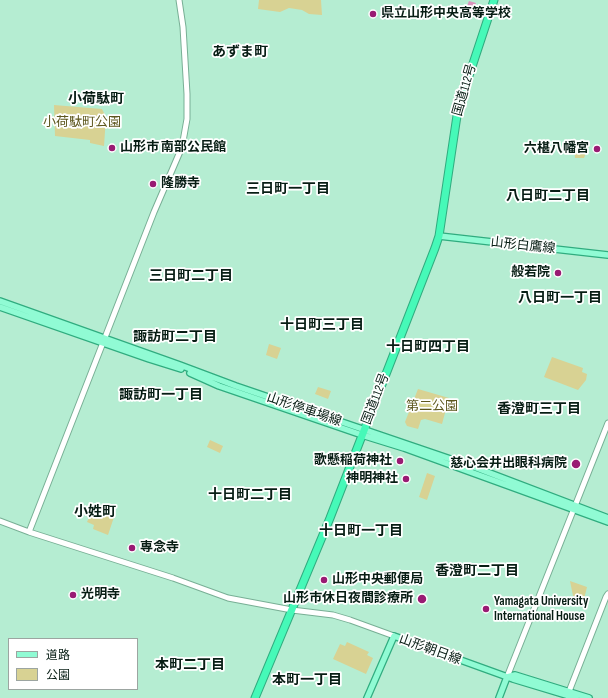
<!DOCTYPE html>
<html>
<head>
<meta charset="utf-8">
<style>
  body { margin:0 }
  #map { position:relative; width:608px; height:698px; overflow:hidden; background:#b5edd2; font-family:"Sofia Sans Condensed","Noto Sans JP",sans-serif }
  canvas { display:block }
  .legend { position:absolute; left:8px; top:638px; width:130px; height:52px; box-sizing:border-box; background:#fff; border:1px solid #9ca5a1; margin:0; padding:5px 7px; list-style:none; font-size:12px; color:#071d14 }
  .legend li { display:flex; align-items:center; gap:8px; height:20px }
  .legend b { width:20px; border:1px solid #9ca5a1 }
</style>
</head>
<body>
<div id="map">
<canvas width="608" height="698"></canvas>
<ul class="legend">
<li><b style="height:5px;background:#90fbd4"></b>道路</li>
<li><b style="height:11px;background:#d8d293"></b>公園</li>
</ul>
</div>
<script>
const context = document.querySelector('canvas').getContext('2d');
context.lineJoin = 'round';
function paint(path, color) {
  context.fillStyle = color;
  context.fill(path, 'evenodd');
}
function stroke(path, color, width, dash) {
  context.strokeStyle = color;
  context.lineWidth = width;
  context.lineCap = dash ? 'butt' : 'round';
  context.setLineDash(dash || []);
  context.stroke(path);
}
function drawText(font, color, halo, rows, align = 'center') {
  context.font = font + ' "Sofia Sans Condensed","Noto Sans JP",sans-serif';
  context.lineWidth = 3.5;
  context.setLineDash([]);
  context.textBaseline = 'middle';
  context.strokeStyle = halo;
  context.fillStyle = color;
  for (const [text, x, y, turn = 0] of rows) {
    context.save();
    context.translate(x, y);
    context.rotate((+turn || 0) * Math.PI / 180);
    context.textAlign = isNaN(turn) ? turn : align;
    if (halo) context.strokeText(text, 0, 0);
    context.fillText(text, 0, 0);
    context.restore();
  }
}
const green = new Path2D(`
  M259 0H321L322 15 309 14 302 10 289 8 280 12 258 9Z
  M54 105 102 109 106 117 104 146 90 143V140L55 136Z
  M574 143 589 146 584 158H575Z
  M269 344 281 348 277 359 266 355Z
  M552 357 583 368 582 372 587 374 586 380 578 390 544 377Z
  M318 387 331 391 328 399 315 394Z
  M418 389 449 398 442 424 425 419 421 420 418 429 407 426 405 422Z
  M210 440 223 446 220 453 207 447Z
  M427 473 435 476 427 500 419 497Z
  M93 509 114 517 108 535 93 529 94 525 87 522Z
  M570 581 587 587 584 599 573 596Z
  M347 642 369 652 367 655 373 658 366 674 333 659 340 644 345 646Z`);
const water = new Path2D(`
  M469 1 476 3 471 15 464 13Z`);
const secondary = new Path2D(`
  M0 521 29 532 173 578 228 598 292 610 333 615 350 620 394 636
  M29 532 154 212 182 147 187 119V94L183 27 179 0
  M507 677 608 423
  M568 694 606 597 608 594`);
const primary = new Path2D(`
  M439 236 608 255
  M0 301 180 365 236 386 474 467 608 518
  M0 307 149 359 181 369
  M190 373 219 386 362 435 404 448 608 522
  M507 677 515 675 589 698
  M367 698 394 636 513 679 576 698
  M499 698 507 677`);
const highway = new Path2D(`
  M255 698 330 518 435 248 439 236 458 109 494 0`);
const markers = [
  [373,14,4,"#991b73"],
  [112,148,4,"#991b73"],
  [597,149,4,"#991b73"],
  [153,184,4,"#991b73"],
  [558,273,4,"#991b73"],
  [400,461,4,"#991b73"],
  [576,464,5,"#991b73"],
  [406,479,4,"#991b73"],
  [132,548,4,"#991b73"],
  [324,580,4,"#991b73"],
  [73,595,4,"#991b73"],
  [422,599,5,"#991b73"],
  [486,609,4,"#991b73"]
];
const poiNames = [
  ["県立山形中央高等学校",381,14],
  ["山形市 南部公民館",120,148],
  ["六椹八幡宮",589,149,"right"],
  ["隆勝寺",161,184],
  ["般若院",550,273,"right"],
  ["歌懸稲荷神社",392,461,"right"],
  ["慈心会井出眼科病院",567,464,"right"],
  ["神明神社",398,479,"right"],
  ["専念寺",140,548],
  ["山形中央郵便局",332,580],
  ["光明寺",81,595],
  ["山形市休日夜間診療所",413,599,"right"],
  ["Yamagata University",494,602],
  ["International House",494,617]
];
const streetNames = [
  ["国道112号",465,90,-74],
  ["山形白鷹線",523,246,6],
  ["国道112号",376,399,-69],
  ["山形停車場線",304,410,19],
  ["山形朝日線",430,650,20]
];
const parkNames = [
  ["小荷駄町公園",82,123],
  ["第二公園",432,407]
];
const neighbourhoodNames = [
  ["あずま町",240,52],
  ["小荷駄町",96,99],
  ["三日町一丁目",288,189],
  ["八日町二丁目",548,196],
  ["三日町二丁目",191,276],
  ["八日町一丁目",560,298],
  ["十日町三丁目",322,325],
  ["諏訪町二丁目",175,337],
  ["十日町四丁目",428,347],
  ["諏訪町一丁目",161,395],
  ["香澄町三丁目",539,409],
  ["十日町二丁目",250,495],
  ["小姓町",95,512],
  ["十日町一丁目",361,531],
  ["香澄町二丁目",477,571],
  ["本町二丁目",190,665],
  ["本町一丁目",307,680]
];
paint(green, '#d8d293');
paint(water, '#da94bd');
stroke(secondary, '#78af95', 7);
stroke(primary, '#30ac7f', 8);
stroke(highway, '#30ac7f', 9);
stroke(secondary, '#fff', 5);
stroke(primary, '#90fbd4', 5.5);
stroke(highway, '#46f9b8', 7);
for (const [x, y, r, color] of markers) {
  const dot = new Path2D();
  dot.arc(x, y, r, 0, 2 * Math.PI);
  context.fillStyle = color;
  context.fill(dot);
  stroke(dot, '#fff', 1.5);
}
drawText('bold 13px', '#071d14', '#fff', poiNames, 'left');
drawText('13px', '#071d14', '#fff', streetNames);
drawText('13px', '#5d571e', '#fff', parkNames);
drawText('bold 14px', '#071d14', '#fff', neighbourhoodNames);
</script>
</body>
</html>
